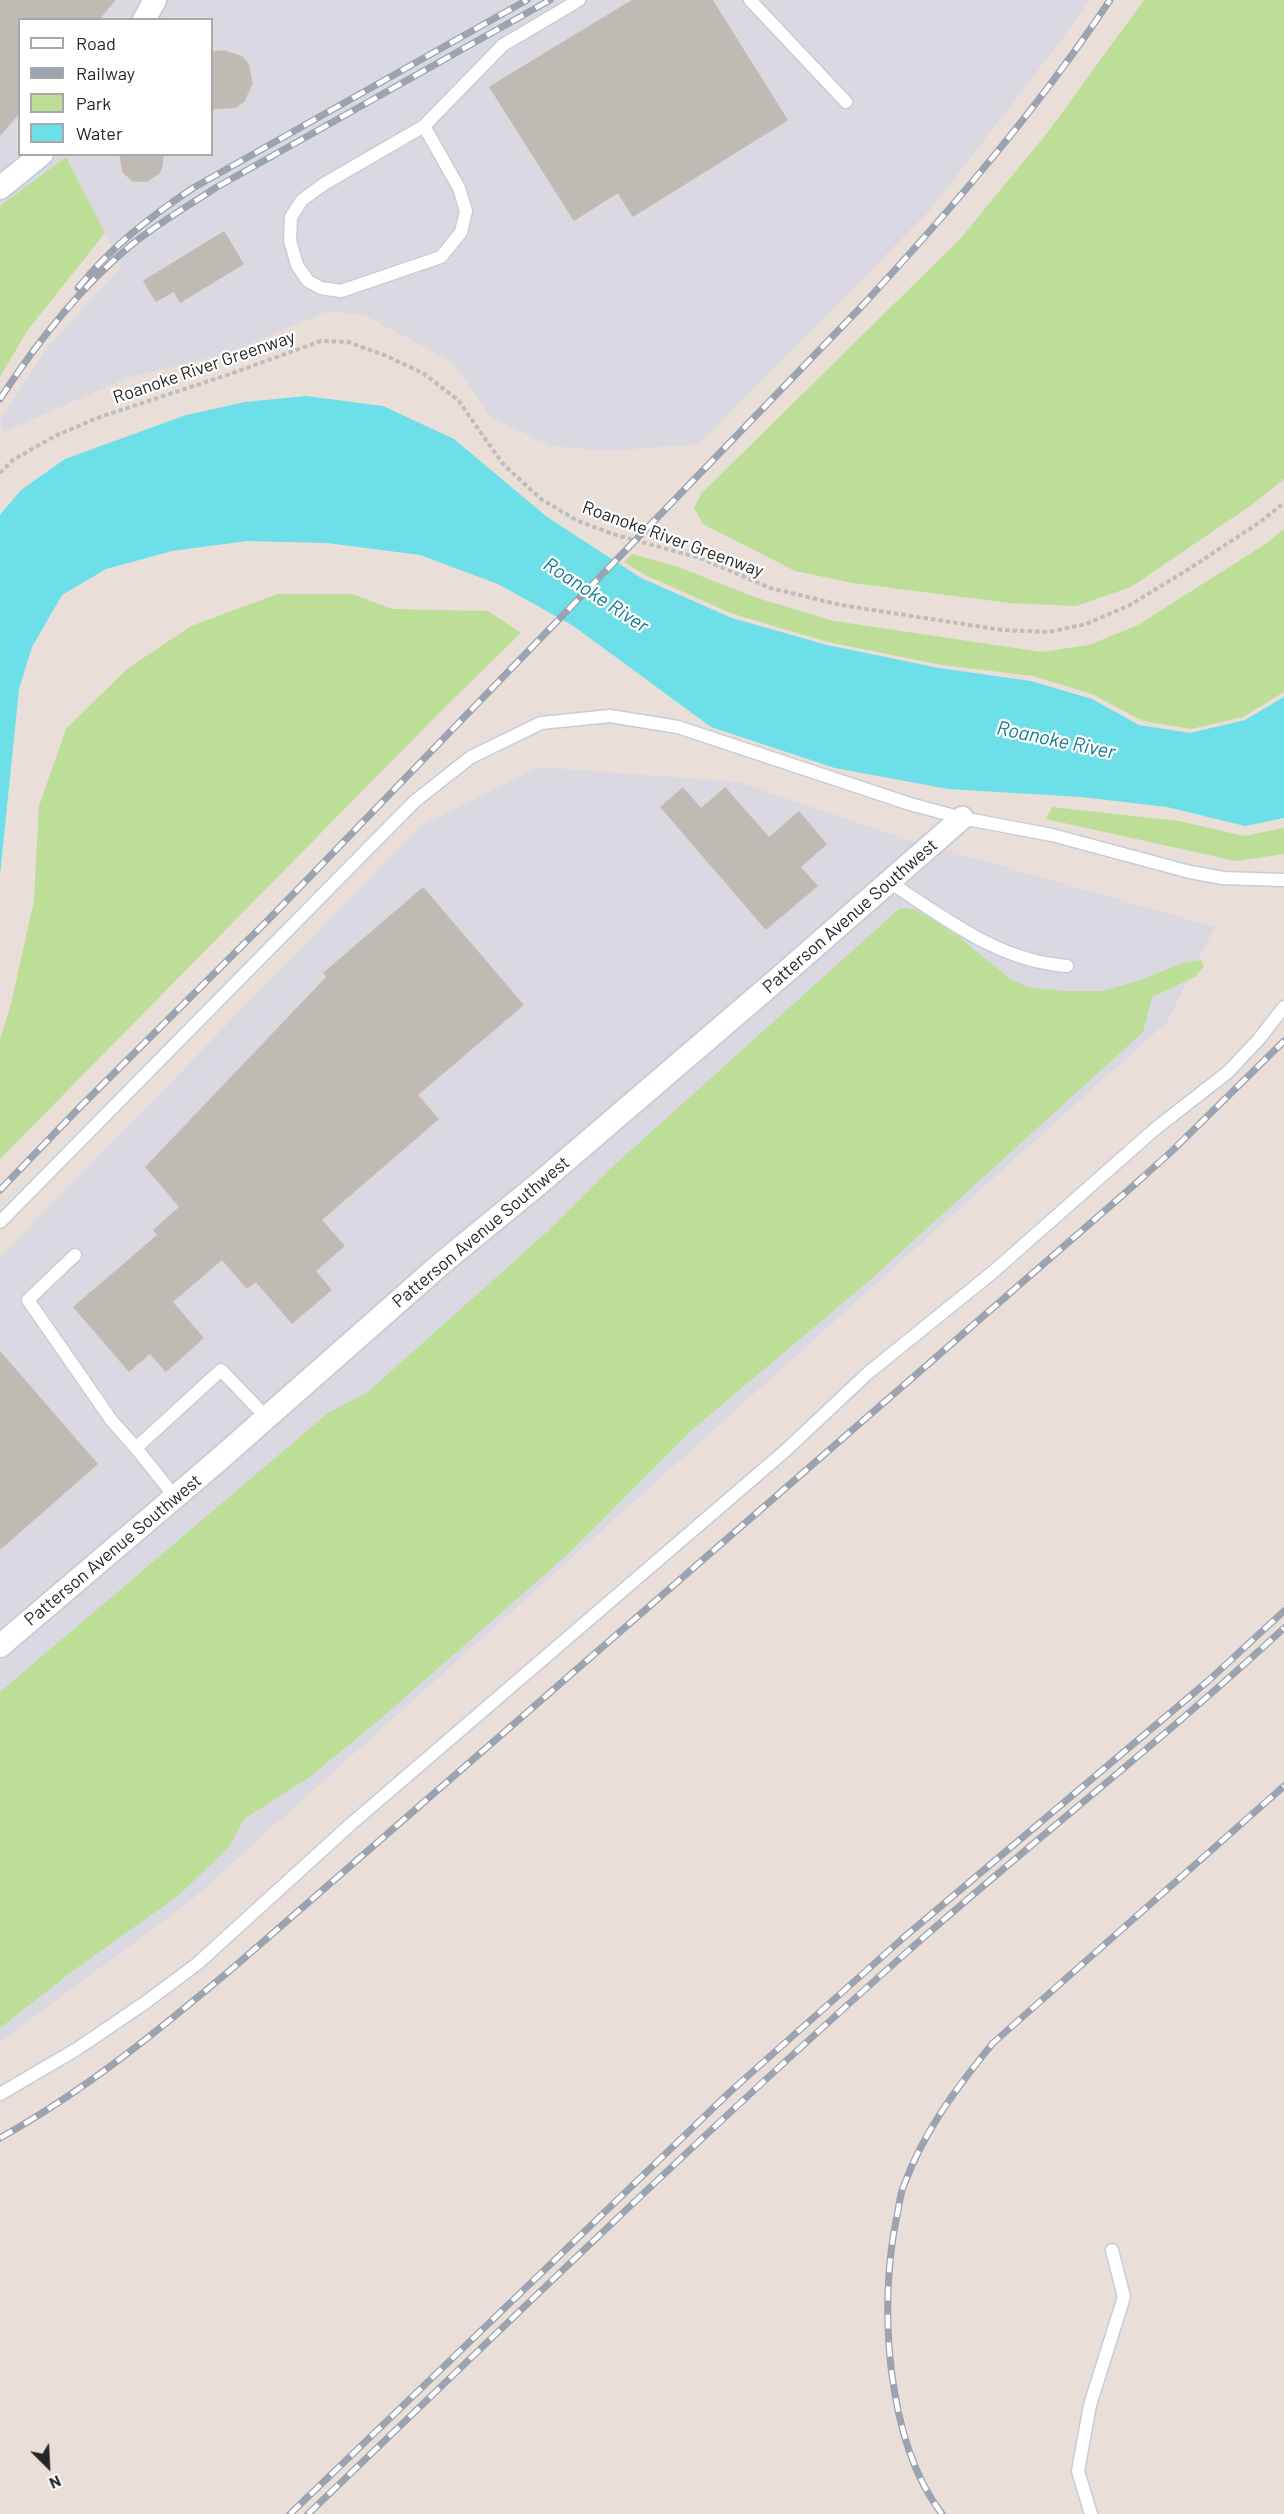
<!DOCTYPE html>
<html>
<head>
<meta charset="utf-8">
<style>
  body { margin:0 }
  #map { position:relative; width:1284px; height:2514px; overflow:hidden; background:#e9ded8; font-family:Barlow,sans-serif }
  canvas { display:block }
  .legend { position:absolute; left:18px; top:18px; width:195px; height:138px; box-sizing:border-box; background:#fff; border:2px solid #a8a8a8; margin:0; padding:8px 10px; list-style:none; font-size:18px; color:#262626 }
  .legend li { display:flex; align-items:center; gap:12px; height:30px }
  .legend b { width:30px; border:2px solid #a8a8a8 }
  .north { position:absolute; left:18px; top:2436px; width:60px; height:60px; -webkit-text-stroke:4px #fff; paint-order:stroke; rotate:156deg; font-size:16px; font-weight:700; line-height:24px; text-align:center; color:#262626 }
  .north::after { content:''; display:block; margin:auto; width:21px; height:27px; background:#262626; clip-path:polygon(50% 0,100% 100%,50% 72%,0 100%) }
</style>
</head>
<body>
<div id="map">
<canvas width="1284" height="2514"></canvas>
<ul class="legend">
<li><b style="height:8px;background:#fff"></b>Road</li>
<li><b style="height:8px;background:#9ba2b0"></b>Railway</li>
<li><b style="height:16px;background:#bcde96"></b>Park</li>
<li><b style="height:16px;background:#6ddfe8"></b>Water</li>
</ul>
<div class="north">N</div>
</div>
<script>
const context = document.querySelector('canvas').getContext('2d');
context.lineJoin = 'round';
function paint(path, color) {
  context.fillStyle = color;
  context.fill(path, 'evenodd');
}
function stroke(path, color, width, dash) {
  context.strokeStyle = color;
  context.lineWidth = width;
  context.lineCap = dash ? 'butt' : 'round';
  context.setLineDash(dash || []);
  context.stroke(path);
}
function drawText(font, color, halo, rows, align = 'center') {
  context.font = font + ' Barlow,sans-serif';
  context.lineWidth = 4.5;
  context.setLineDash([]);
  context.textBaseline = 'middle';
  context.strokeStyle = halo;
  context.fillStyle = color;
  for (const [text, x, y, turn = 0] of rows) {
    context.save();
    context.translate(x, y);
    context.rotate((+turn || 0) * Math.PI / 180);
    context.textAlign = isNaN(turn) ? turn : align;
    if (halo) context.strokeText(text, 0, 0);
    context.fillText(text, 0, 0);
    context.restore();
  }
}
const industrial = new Path2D(`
  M0 0H1089L1069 30 930 210 699 444 608 451 551 446 489 416 464 377 449 360 364 315 328 311 225 354 127 378 3 432 0 420 46 349 122 266 66 157 0 206ZM20 20H212V154H20Z
  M539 767 738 782 903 838 1215 927 1167 1022 189 1902 0 2042V1257L422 825Z`);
const green = new Path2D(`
  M1144 0H1284V479L1250 506 1131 587 1076 606 1010 603 853 583 795 571 703 524 694 508 701 494 960 239 1048 132Z
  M66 157 105 233 27 331 0 377V206Z
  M1284 529V692L1243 717 1191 729 1143 721 1092 694 1033 676 942 665 828 642 733 614 645 575 624 562 632 554 678 567 757 598 834 621 1042 652 1089 645 1138 625 1267 543Z
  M278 594H352L392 609 488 611 521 633 445 707 0 1159V1039L11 1004 34 901 39 806 66 729 127 669 191 626Z
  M1052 807 1179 821 1244 836 1284 828V854L1236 861 1046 819Z
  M900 908 915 909 959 937 1010 979 1027 987 1063 991H1103L1138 981 1183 963 1201 960 1204 966 1195 977 1152 997 1143 1032 870 1280 693 1429 568 1554 378 1721 308 1778 244 1819 230 1846 178 1896 74 1970 0 2028V1692L328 1413 368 1392 548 1231 610 1169Z`);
const water = new Path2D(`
  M306 396 383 406 454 439 547 517 641 578 732 618 827 645 939 668 1031 681 1092 699 1139 725 1190 733 1245 720 1284 697V818L1245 826 1167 807 1081 797 948 789 835 768 711 727 572 625 498 584 420 555 327 543 247 541 172 551 106 569 62 595 32 647 19 689 0 875V515L21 490 65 459 186 415 245 402Z`);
const building = new Path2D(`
  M0 0H115L98 20H20V112L0 135Z
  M633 0H712L787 120 633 216 618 192 574 220 490 87Z
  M224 51 242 57 248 64 252 83 244 101 236 107 212 109V52Z
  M120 154H163L162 166 159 173 147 181H133L123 172Z
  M224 232 243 264 180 302 174 291 156 301 144 281Z
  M683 788 701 809 725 788 769 838 799 812 826 844 800 867 817 886 766 929 661 807Z
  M423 888 523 1005 417 1095 438 1119 321 1220 344 1246 315 1271 331 1290 292 1323 256 1281 247 1288 222 1259 172 1302 203 1338 166 1371 150 1353 129 1371 74 1307 158 1235 154 1230 180 1207 146 1167 327 977 324 973Z
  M0 1352 97 1464 0 1549Z`);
const path = new Path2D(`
  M0 473 13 460 55 436 97 418 230 374 321 341 348 342 384 355 423 373 458 400 503 464 541 499 578 521 613 534 703 559 770 588 841 605 1002 630 1049 632 1086 624 1130 605 1192 567 1260 522 1284 503`);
const service = new Path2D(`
  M750 0 846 102
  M424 126 459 188 466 211 461 232 441 257 341 291 321 288 308 281 297 265 290 240 291 217 302 200 324 184 424 126 503 45 579 0
  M889 882C946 918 997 961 1067 966
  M0 1222 415 801 471 757 541 723 610 716 678 727 910 804 962 818 1052 835 1190 872 1223 878 1284 880
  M75 1255 28 1300 112 1421 136 1448
  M175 1497 136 1448 221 1370 267 1418
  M0 2094 77 2049 146 2002 197 1964 351 1824 785 1451 868 1373 993 1272 1155 1129 1228 1072 1259 1039 1284 1007
  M1091 2514 1078 2471 1090 2405 1124 2297 1112 2250`);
const minor = new Path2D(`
  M144 20 155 0
  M0 188 42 154
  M0 1646 215 1463 442 1263 542 1181 787 971 962 818`);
const rail = new Path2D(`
  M78 288C111 247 150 217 193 188L527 0
  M0 399C35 345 80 288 130 246 157 224 188 206 217 187L550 0
  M0 1190 79 1108 269 919 860 308C950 211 1037 110 1110 0
  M0 2138C86 2090 159 2030 234 1967L1124 1194 1172 1151 1284 1041
  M290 2514 732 2090 902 1939 1208 1681 1284 1611
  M308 2514C506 2325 702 2133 907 1952 1031 1842 1162 1741 1284 1628
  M942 2514C886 2441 878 2303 897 2216 899 2206 900 2194 904 2185 924 2131 957 2087 993 2043L1284 1786`);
const streetNames = [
  ["Roanoke River Greenway",204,367,-19],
  ["Roanoke River Greenway",673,539,20],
  ["Patterson Avenue Southwest",850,916,-41],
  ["Patterson Avenue Southwest",481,1232,-40],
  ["Patterson Avenue Southwest",113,1550,-40]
];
const waterNames = [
  ["Roanoke River",596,595,33],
  ["Roanoke River",1056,740,12]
];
paint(industrial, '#dad9e1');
paint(green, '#bcde96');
paint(water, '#6ddfe8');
paint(building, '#c0bab4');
stroke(building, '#c4bab2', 1.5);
stroke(service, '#c6cdd8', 15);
stroke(minor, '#c6cdd8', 26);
stroke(path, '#bebebe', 4, [4.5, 3]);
stroke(service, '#fff', 12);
stroke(minor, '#fff', 22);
stroke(rail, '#9ba2b0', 7);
stroke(rail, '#fff', 4.5, [14]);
drawText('18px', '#262626', '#fff', streetNames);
drawText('italic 20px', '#127b8f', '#fff', waterNames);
</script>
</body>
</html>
